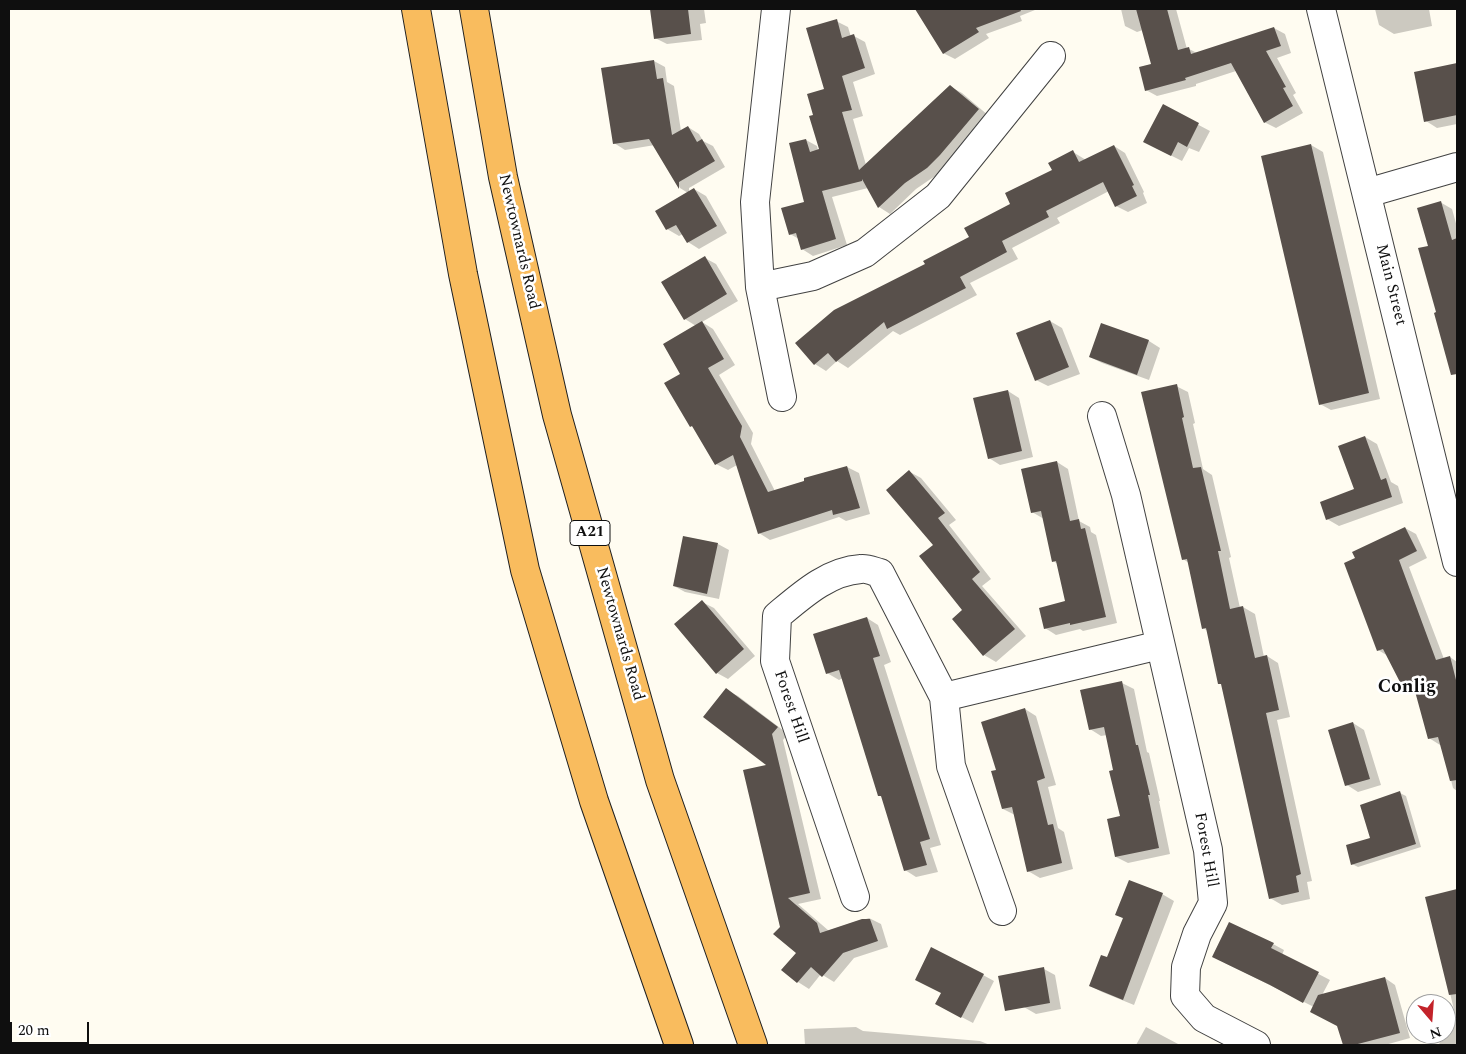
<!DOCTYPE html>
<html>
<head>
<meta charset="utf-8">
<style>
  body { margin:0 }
  #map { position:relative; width:1466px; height:1054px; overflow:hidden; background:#fffcf1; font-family:Spectral,serif }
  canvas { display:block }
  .frame { position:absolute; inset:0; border:10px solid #0f0f0f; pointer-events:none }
  .north { position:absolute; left:1406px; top:994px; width:50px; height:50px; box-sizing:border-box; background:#fff; border:1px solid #9f9f9f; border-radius:50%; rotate:162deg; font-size:14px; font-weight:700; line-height:20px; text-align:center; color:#0f0f0f }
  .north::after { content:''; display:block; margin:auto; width:18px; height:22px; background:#c3232a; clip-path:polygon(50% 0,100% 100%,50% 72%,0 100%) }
  .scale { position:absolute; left:10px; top:1022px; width:79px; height:22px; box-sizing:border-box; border:2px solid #0f0f0f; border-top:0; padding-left:6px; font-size:15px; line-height:18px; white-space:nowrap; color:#0f0f0f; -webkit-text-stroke:4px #fff; paint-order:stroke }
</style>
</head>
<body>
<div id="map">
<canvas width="1466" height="1054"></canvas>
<div class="frame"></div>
<div class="north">N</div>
<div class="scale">20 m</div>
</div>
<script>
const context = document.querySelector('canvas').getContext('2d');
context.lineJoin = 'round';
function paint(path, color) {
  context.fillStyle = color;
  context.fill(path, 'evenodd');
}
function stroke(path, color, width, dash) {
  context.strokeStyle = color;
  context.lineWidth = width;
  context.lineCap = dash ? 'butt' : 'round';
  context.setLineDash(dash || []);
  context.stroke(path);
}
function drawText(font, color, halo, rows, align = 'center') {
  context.font = font + ' Spectral,serif';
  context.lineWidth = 5;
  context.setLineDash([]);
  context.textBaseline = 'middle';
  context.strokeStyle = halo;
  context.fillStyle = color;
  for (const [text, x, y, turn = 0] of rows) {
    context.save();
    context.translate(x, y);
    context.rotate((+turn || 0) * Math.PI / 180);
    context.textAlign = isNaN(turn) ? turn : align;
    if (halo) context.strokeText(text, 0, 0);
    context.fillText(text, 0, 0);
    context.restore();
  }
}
const shadow = new Path2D(`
  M651 9H704L706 23 700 24 702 40 667 44 655 38Z
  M930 9H1035V10L1020 16 1022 21 986 34 989 38 955 59 943 53 920 15Z
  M1121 9H1176L1187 49H1189L1197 53 1274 28 1285 34 1291 53 1277 58 1296 93 1293 95 1303 113 1276 128 1264 122 1236 71 1196 84V86L1157 96 1146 90 1152 65 1143 30 1137 32 1125 26Z
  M1375 9H1429L1432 26 1394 34 1379 25Z
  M836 21 848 27 851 37 854 36 865 42 875 74 853 82 863 116 853 119 866 165 951 87 962 93 989 116 951 161 938 174 916 189 890 214 879 207 868 188 832 197 847 245 813 256 802 249 799 239 790 234 805 202 806 140 817 146 818 151H821L814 115 826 90Z
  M654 61 665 67 667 82 674 86 681 131 688 127 699 134 703 141 713 146 725 167 689 188V192L694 189 706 196 727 233 699 249 688 242 683 234 679 236 667 229 657 211 688 193 680 188 655 145 625 150 614 143Z
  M1457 65V124L1437 128 1426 121 1416 73Z
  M1163 106 1210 131 1199 152 1189 148 1182 161 1156 148Z
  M1311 145 1323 152 1380 399 1331 410 1320 404Z
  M1114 146 1125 153 1144 192 1143 193 1147 203 1128 212 1116 206 1109 191 1057 218 1060 223 1012 248 1018 259 970 283 977 295 900 335 893 331 848 368 837 361 826 371 815 364 926 265 971 238 1053 170 1073 152 1086 160Z
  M1440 202 1452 209 1457 227V365L1438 313 1430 247Z
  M705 258 716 264 738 301 702 322 713 329 735 365 719 375 753 433 751 444 775 491 847 467 859 473 870 514 846 521 839 517 770 540 759 533 737 465 728 470 716 464 696 428 691 426 682 374 696 326 685 319Z
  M1050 321 1062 328 1080 374 1048 386 1036 380Z
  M1102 324 1149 341 1160 348 1149 380 1102 363 1090 357Z
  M1176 386 1188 392 1195 423 1193 424 1203 469 1212 475 1231 557 1229 558 1240 608 1243 607 1255 614 1264 657 1267 656 1278 663 1290 717 1277 720 1312 881 1307 882 1310 899 1282 905 1270 898 1223 685 1220 683 1208 631 1203 628 1189 563 1183 559Z
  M1008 391 1019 398 1033 457 1000 465 989 458Z
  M1365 437 1377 444 1391 482 1398 486 1403 503 1339 526 1327 519 1356 490Z
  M1057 462 1068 469 1079 521 1090 527 1091 532 1096 535 1117 623 1083 631 1080 629 1056 635 1045 628 1066 602 1058 564 1053 561 1044 519 1032 512Z
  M910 472 921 478 956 520 949 525 991 579 982 586 1026 636 996 662 984 655 953 619 964 610 935 545Z
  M1405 528 1416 534 1427 558 1409 567 1444 659 1450 657 1457 662V791L1453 788 1442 744 1440 745 1429 738 1417 693 1404 687 1388 656 1378 650 1357 558Z
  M718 544 729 550 719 599 685 592 674 586Z
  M702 602 714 608 755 656 728 679 717 673Z
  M867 618 878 625 891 662 884 665 941 845 930 848 938 872 916 877 905 870 883 797 880 796 843 678 839 680 827 673Z
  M1122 683 1134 689 1147 752 1149 753 1160 801H1159L1170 854 1128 863 1116 857 1121 817 1115 771 1107 735 1101 736 1090 729Z
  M726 690 738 696 788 734 783 740 821 899 798 904 829 931 869 918 881 924 888 947 854 958 834 982 821 974 809 989 798 982 783 970 797 953 781 927 769 765Z
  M1025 709 1036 716 1056 785 1048 787 1058 828 1064 832 1073 869 1040 878 1028 871 1015 815 1003 809 997 771Z
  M1353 723 1364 730 1381 785 1358 792 1347 785Z
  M1400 793 1406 796 1421 847 1358 867 1352 864 1371 839Z
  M1457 890V1045H1439L1441 1038 1434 1034H1446V1015L1456 1018 1427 898Z
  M1162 894 1174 901 1134 1005 1102 992 1090 986 1108 959 1124 919 1117 915Z
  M1273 944 1284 950 1282 955 1330 980 1322 995 1385 978 1395 985 1410 1038 1385 1045H1344L1338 1026 1314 1007 1225 963Z
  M1044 969 1055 975 1061 1009 1036 1014 1003 995Z
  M983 975 994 981 973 1023 948 1010Z
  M856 1027 863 1031 980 1041 990 1045H805L804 1029Z
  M1146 1027 1180 1045H1136Z`);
const building = new Path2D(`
  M650 9H688L691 34 654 39Z
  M915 9H1020L1021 11 976 28 979 32 943 54Z
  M1136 9H1167L1178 50 1189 47 1191 54 1274 27 1281 46 1266 51 1286 87 1283 88 1293 106 1264 123 1231 63 1185 78 1186 80 1145 91 1139 67 1151 64Z
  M837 19 842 38 854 34 865 68 842 76 852 110 842 112 859 170 950 85 979 109 940 155 927 168 905 183 878 208 862 179V181L822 191 836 239 801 250 796 233 789 235 781 208 804 202 789 143 806 139 810 152 819 149 809 116 813 115 807 94 824 89 806 28Z
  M654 60 657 79 663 78 672 135 688 126 697 142 702 139 715 161 679 182V189L649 139 613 144 601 68Z
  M1457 63V115L1424 122 1414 72Z
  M1163 104 1199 123 1187 147 1178 142 1171 156 1143 142Z
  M1311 144 1369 393 1319 405 1261 156Z
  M1114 145 1134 185 1132 186 1137 196 1115 207 1103 182 1046 211 1049 217 1002 241 1007 252 960 277 966 288 887 329 884 322 836 362 828 353 814 365 795 343 834 310 925 264 923 261 969 237 964 228 1010 204 1005 193 1052 170 1048 163 1073 150 1079 162Z
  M694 188 717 226 687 243 676 225 666 230 655 211Z
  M1441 201 1452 240 1457 238V374L1451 375 1434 313 1436 312 1418 248 1428 246 1417 208Z
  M705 256 727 294 684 320 661 282Z
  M1050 320 1069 367 1035 381 1016 333Z
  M702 321 724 359 708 368 742 426 740 437 768 492 804 481V478L847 466 860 508 833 515 832 510 758 534 733 455 715 465 692 426 690 427 664 383 680 374 663 344Z
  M1101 323 1149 340 1137 375 1089 357Z
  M1177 384 1184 417 1182 418 1193 468 1201 467 1221 551H1218L1230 609 1243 606 1255 658 1267 655 1279 710 1266 713 1301 874 1296 876 1299 892 1269 899 1221 684H1218L1206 628 1202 629 1187 559 1182 560 1141 392Z
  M1008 390 1022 451 988 459 973 398Z
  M1365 436 1381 480 1386 478 1392 497 1326 520 1320 502 1354 489 1338 446Z
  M1057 461 1070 521 1079 519 1081 529 1085 528 1106 617 1070 625V623L1044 629 1039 608 1065 601 1056 561 1052 562 1041 511 1031 513 1021 469Z
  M909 470 945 513 938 518 980 572 972 579 1015 629 983 656 952 619 962 610 919 556 933 545 886 490Z
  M1405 527 1417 551 1399 560 1436 660 1450 656 1457 684V780L1450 781 1438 737 1428 739 1413 684 1403 688 1383 649 1377 651 1344 563 1355 558 1352 552Z
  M683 536 718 543 707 594 673 586Z
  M702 600 744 649 716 674 674 624Z
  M867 617 880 656 873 658 930 839 920 842 927 865 904 871 881 796H878L839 670 826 674 813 634Z
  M1122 681 1136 745H1138L1150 795H1148L1159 848 1115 857 1107 819 1120 816 1109 771 1113 770 1104 727 1089 730 1080 690Z
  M726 688 778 727 772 734 810 893 788 898 817 923 820 933 862 919H870L878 941 843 953 822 977 811 967 797 983 781 970 796 953 773 934 780 927 743 770 766 765 703 717Z
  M1025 708 1045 778 1037 781 1048 825 1053 824 1062 863 1027 872 1012 807 1002 809 991 771 996 770 981 722Z
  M1353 722 1370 779 1345 786 1328 730Z
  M1400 791 1416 844 1351 865 1346 845 1370 838 1360 805Z
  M1129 880 1163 893 1123 1000 1089 986 1101 955 1107 957 1123 918 1115 915Z
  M1457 889V994L1449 995 1425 897Z
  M1229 922 1274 943 1271 948 1319 972 1303 1003 1270 985 1212 957Z
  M931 947 984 974 961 1018 935 1004 941 993 915 980Z
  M1044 967 1050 1003 1005 1011 998 976Z
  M1385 977 1400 1033 1354 1045H1343L1337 1026 1310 1012 1318 995Z`);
const minor = new Path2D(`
  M776 9 755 202 760 287 782 397
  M1367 193 1457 167
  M760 287 813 276 865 253 938 196 1051 56
  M1102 416 1126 495 1208 850 1213 903 1197 934 1186 967 1185 996 1204 1018 1256 1045
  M944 697 1160 645
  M855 897 775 661 777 616C801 596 828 571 861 569 867 568 875 572 880 573L944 697 951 766 1002 911`);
const tertiary = new Path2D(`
  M1321 9 1457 562`);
const trunk = new Path2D(`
  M416 9 463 274 525 570 594 801 679 1045
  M474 9 503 177 557 415 660 780 753 1045`);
const shields = [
  [590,533,40]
];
const shieldNames = [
  ["A21",590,533]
];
const streetNames = [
  ["Newtownards Road",518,242,77],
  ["Main Street",1390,285,76],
  ["Newtownards Road",619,634,74],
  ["Forest Hill",790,707,71],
  ["Forest Hill",1205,850,80]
];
const quarterNames = [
  ["Conlig",1407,688]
];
paint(shadow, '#0003');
paint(building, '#58504b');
stroke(minor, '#424242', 30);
stroke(tertiary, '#424242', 30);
stroke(trunk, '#202020', 30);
stroke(minor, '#fff', 28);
stroke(tertiary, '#fff', 28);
stroke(trunk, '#f9bc5e', 28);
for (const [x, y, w] of shields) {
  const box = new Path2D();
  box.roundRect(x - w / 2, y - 12.5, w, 25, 4);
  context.fillStyle = '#fff';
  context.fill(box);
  stroke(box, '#0f0f0f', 1);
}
drawText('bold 15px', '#0f0f0f', null, shieldNames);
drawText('16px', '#0f0f0f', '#fff', streetNames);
drawText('bold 19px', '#0f0f0f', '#fff', quarterNames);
</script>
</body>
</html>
